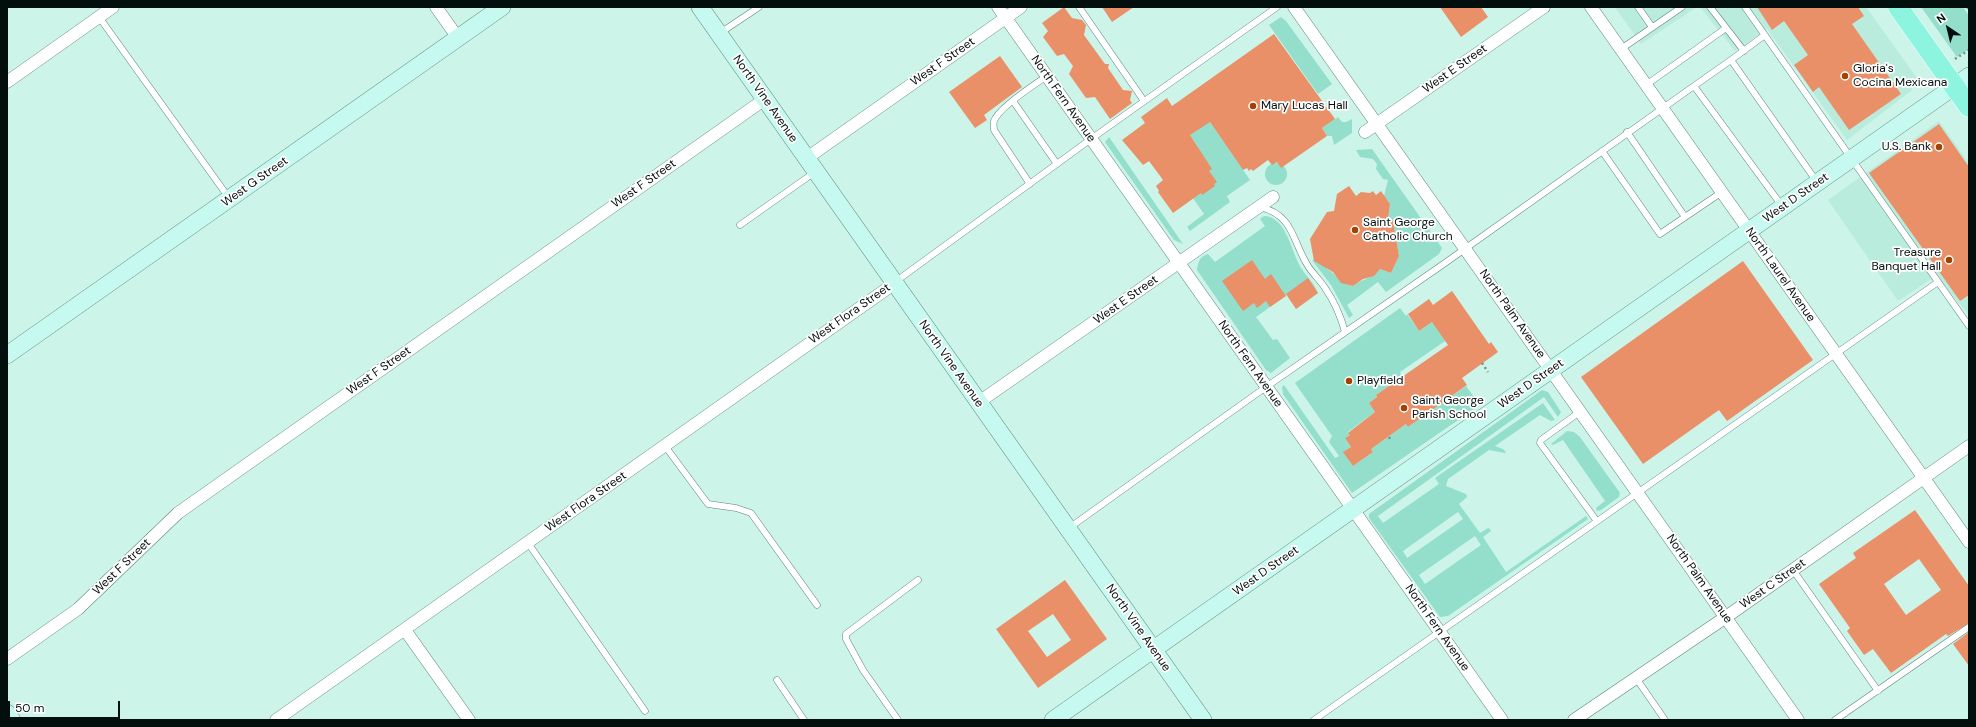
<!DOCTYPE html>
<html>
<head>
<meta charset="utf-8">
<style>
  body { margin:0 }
  #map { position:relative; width:1976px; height:727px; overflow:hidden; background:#ccf4e9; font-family:"DM Sans",sans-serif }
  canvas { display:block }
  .frame { position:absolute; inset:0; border:8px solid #030f0c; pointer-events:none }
  .north { position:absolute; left:1928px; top:8px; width:40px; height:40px; -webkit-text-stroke:3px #fff; paint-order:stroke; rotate:325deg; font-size:11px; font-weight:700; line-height:16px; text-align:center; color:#030f0c }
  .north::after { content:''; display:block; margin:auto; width:14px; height:18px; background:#030f0c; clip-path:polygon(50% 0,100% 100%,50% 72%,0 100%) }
  .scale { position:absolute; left:8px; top:701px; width:112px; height:18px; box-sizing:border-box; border:2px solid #030f0c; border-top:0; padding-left:5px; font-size:12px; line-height:14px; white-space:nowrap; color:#030f0c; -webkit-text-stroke:3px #fff; paint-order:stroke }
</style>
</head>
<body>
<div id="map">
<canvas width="1976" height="727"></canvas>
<div class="frame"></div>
<div class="north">N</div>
<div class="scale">50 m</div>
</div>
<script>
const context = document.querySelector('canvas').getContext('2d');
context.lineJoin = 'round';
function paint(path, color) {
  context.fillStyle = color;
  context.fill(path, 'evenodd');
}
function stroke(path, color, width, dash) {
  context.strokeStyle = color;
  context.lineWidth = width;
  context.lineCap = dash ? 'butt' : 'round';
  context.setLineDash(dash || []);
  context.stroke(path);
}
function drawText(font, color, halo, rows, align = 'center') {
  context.font = font + ' "DM Sans",sans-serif';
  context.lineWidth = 3.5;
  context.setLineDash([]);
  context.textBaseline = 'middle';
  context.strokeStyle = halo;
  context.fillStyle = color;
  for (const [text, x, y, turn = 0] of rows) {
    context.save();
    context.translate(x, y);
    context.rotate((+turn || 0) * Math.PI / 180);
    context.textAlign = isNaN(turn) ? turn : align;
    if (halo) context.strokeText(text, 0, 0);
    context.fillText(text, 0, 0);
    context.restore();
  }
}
const built = new Path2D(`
  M1615 7H1697L1641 44Z
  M1700 7H1866L1917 78 1911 91 1847 140 1767 29 1735 51Z
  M1939 121 1969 163V315L1936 276 1898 301 1828 200Z`);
const green = new Path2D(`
  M1921 7H1963L1969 16V49L1957 57Z
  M1281 17 1286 21 1332 84 1318 94 1269 25Z
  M1338 117 1342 122H1346L1352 119V133L1334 145 1332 136H1327L1322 128Z
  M1210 122 1250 180 1227 196 1230 202 1190 231 1187 227 1204 214 1177 175 1174 164 1198 147 1185 128Z
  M1109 137 1183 244 1174 240 1105 142Z
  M1372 149 1442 248 1439 254 1386 292 1378 282 1347 305 1353 315 1349 318 1331 285 1312 260H1326L1327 269C1339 276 1337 282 1353 286 1363 279 1373 277 1380 269L1391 273 1399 256 1393 222 1388 219 1390 204 1384 196 1388 180 1383 179 1376 169 1377 164 1373 159 1360 157 1356 150Z
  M1265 174a11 11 0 1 1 22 0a11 11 0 1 1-22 0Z
  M1264 216C1287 217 1291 252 1301 268 1307 277 1314 283 1318 293L1296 309 1287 295 1256 317 1273 340 1277 339 1290 358 1271 373 1266 370 1197 270C1198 262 1200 256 1208 254L1215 262 1265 226 1260 219Z
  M1400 308 1406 316 1407 314 1419 331 1432 322 1448 339 1400 372 1402 377 1376 395 1377 397 1369 403 1375 412 1348 432 1350 435 1345 438 1351 447 1344 452 1353 466 1373 452 1371 449 1406 424 1408 427 1466 386 1480 405 1352 493 1283 394 1282 387 1284 385 1335 458 1339 456 1329 442 1332 436 1295 383Z
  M1542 390 1548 392 1561 412 1558 417 1544 397 1378 516 1383 523 1439 484 1435 478 1543 403 1555 420 1551 421 1540 415 1495 446 1503 449 1506 452 1505 453 1489 450 1448 479 1446 486 1466 494 1467 497 1459 504 1480 533 1488 528 1490 529 1491 531 1483 537 1506 572 1586 516 1588 519 1448 616 1440 617 1369 518V514ZM1458 512 1463 519 1407 558 1403 551ZM1475 536 1481 545 1425 584 1419 575Z
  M1567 431 1574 432 1580 437 1620 493 1619 497 1601 510 1597 511 1596 508 1605 501 1563 440 1553 445 1551 444Z`);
const building = new Path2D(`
  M1064 7 1072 18 1082 20 1086 25 1084 35 1105 64H1109L1108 68 1123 90 1132 91 1130 100 1132 103 1110 119 1095 97 1086 98 1069 74 1073 66 1064 54 1057 56 1043 37 1048 31 1042 23Z
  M1102 7H1134L1112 22Z
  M1440 7H1481L1488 17 1461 37Z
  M1757 7H1858L1864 16 1852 24 1901 94 1849 130 1819 87 1813 92 1794 65 1808 55 1784 21 1772 30Z
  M1274 34 1335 119 1322 128 1327 136 1281 168 1277 162 1272 165 1268 160 1253 171 1251 169 1249 171 1247 168 1243 170 1210 122 1190 135 1212 169 1209 171 1217 182 1214 184 1215 186 1202 195 1201 193 1173 213 1158 192 1159 191 1156 186 1163 180 1149 161 1143 165 1122 140 1145 123 1141 117 1167 98 1172 106Z
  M1000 56 1022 87 984 115 987 120 975 128 949 92Z
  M1939 124 1969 167V295L1960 301 1869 173Z
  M1349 186 1356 196 1361 192 1370 193 1373 191 1376 195 1381 191 1390 204 1388 219 1393 221 1399 256 1391 273 1380 269 1374 276 1363 279 1353 286 1341 283 1333 272 1314 261 1310 239 1327 212 1334 211 1337 194Z
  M1252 260 1265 279 1271 274 1286 296 1270 307 1266 301 1257 308 1254 303 1243 311 1222 281Z
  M1743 261 1813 360 1727 421 1719 410 1643 464 1581 377Z
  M1308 278 1318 293 1296 309 1286 294Z
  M1452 291 1489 344 1491 342 1498 352 1462 378 1467 385 1408 427 1406 424 1371 449 1373 452 1353 466 1343 452 1351 447 1345 438 1350 435 1348 433 1375 412 1369 403 1377 397 1376 395 1448 345 1432 322 1419 331 1408 314 1429 299 1433 305Z
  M1915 510 1969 586V623L1948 636 1946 634 1891 673 1873 649 1864 655 1847 631 1850 628 1819 584 1856 558 1853 553ZM1919 559 1941 590 1906 615 1884 584Z
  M1065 580 1107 639 1038 688 996 629ZM1053 614 1071 640 1047 657 1028 631Z
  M1969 632V666L1953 644Z`);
const path = new Path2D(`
  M1967 7 1969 10
  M1955 59 1969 50
  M1482 363 1488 372
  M1389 437 1391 441`);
const lane = new Path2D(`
  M1079 7 1144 101
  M1638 7 1652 27
  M1710 7 1744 51
  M1745 7 1969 326
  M99 17 229 198
  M720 33 759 7
  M1621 49 1682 7
  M1731 60 1765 35
  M1646 85 1726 28
  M1013 101 1057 164
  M1627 132 1685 217
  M1602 151 1660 234 1722 192
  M1030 184 994 130C994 128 993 123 994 121 998 108 1035 84 1047 76
  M1782 206 1694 86 1731 60 1817 182
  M1260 207C1294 215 1292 241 1308 266 1313 274 1320 280 1325 288 1334 301 1341 317 1345 332
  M740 225 815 172
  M895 282 1091 139 1277 7
  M1581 411 1541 440 1540 443 1596 520
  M665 446 708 504 736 508 751 513 817 605
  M1069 528 1266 387 1445 263 1694 86
  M528 543 645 711
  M1793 570 1878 691
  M1636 678 1665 720
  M777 680 804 720
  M898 720 863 670 846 639V634L918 580
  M1314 720 1938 282
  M1835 720 1969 627`);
const street = new Path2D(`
  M436 7 458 38
  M998 7 1502 720
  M1294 7 1798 720
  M1591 7 1969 542
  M7 82 113 7
  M1365 132 1544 7
  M807 158 1021 7
  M979 402 1273 197
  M405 630 469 720
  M7 659 78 609 178 513 765 99
  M276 720 895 283
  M1574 720 1726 617 1969 446`);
const secondary = new Path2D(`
  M700 7 1203 720
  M7 355 502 7
  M7 713 12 720
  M1053 720 1969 76`);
const primary = new Path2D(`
  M1898 7 1969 107`);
const markers = [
  [1845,76,4,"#a34101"],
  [1253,106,4,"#a34101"],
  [1939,147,4,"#a34101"],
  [1355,230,4,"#a34101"],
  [1949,260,4,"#a34101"],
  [1349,381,4,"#a34101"],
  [1404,408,4,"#a34101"]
];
const streetNames = [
  ["West F Street",943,62,-35],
  ["West E Street",1455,69,-35],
  ["North Vine Avenue",765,99,55],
  ["North Fern Avenue",1063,99,55],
  ["West G Street",255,182,-35],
  ["West F Street",644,184,-35],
  ["West D Street",1796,198,-35],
  ["North Laurel Avenue",1780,275,55],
  ["West E Street",1126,300,-35],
  ["West Flora Street",850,314,-35],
  ["North Palm Avenue",1512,314,55],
  ["North Vine Avenue",951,364,55],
  ["North Fern Avenue",1250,364,55],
  ["West F Street",379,371,-35],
  ["West D Street",1531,384,-35],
  ["West Flora Street",586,502,-35],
  ["West F Street",122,567,-44],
  ["West D Street",1266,571,-35],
  ["North Palm Avenue",1699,579,55],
  ["West C Street",1773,584,-35],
  ["North Vine Avenue",1138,628,55],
  ["North Fern Avenue",1437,628,55]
];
const poiNames = [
  ["Gloria's",1853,69],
  ["Cocina Mexicana",1853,83],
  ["Mary Lucas Hall",1261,106],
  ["U.S. Bank",1931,147,"right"],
  ["Saint George",1363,223],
  ["Catholic Church",1363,237],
  ["Treasure",1941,253,"right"],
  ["Banquet Hall",1941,267,"right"],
  ["Playfield",1357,381],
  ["Saint George",1412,401],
  ["Parish School",1412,415]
];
paint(built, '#baecde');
paint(green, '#93dfcb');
paint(building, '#ea9068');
stroke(lane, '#5e8378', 7);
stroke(street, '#5e8378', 13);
stroke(secondary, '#5e8378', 18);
stroke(primary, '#fff', 21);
stroke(path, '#77938c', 2.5, [2, 3]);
stroke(lane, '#fff', 6);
stroke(street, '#fff', 12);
stroke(secondary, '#c6f9ef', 17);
stroke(primary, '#8df4df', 20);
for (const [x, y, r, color] of markers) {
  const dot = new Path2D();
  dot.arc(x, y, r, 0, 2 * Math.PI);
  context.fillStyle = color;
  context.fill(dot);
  stroke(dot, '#fff', 1.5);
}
drawText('12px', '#030f0c', '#fff', streetNames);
drawText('12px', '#030f0c', '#fff', poiNames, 'left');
</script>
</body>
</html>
